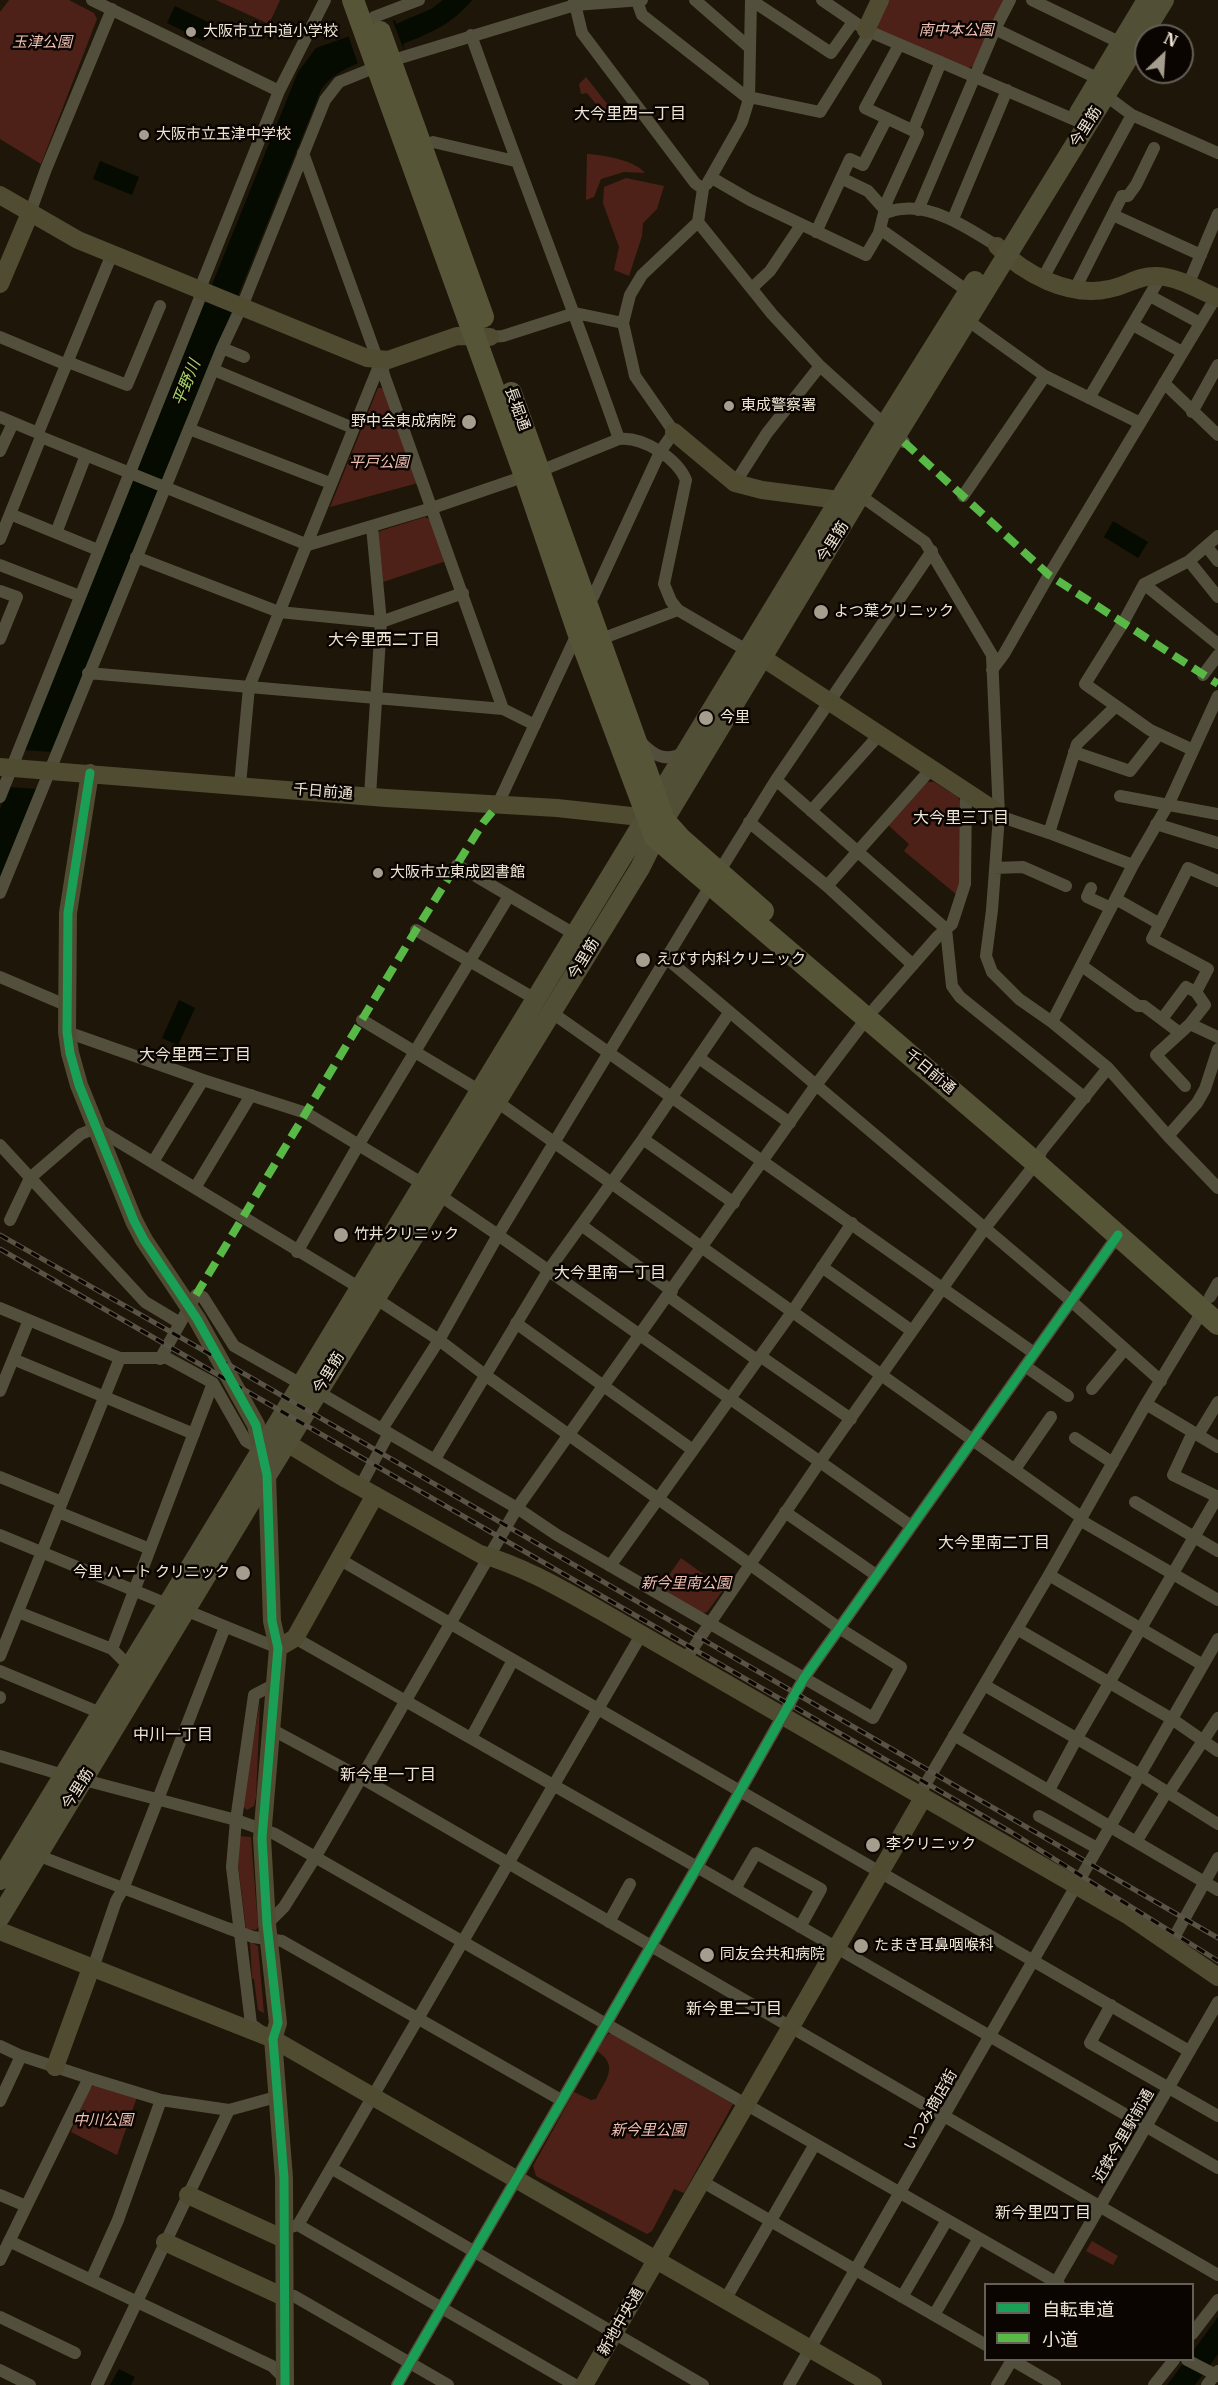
<!DOCTYPE html>
<html>
<head>
<meta charset="utf-8">
<style>
  body { margin:0 }
  #map { position:relative; width:1218px; height:2385px; overflow:hidden; background:#1e1608; font-family:"IBM Plex Serif","Noto Sans JP",serif }
  canvas { display:block }
  .legend { position:absolute; left:984px; top:2283px; width:210px; height:78px; box-sizing:border-box; background:#0a0500; border:2px solid #655f55; margin:0; padding:8px 10px; list-style:none; font-size:18px; color:#eee5d5 }
  .legend li { display:flex; align-items:center; gap:12px; height:30px }
  .legend b { width:30px; border:2px solid #655f55 }
  .north { position:absolute; left:1134px; top:24px; width:60px; height:60px; box-sizing:border-box; background:#0a0500; border:2px solid #655f55; border-radius:50%; rotate:25deg; font-size:16px; font-weight:700; line-height:24px; text-align:center; color:#eee5d5 }
  .north::after { content:''; display:block; margin:auto; width:21px; height:27px; background:#a59d8d; clip-path:polygon(50% 0,100% 100%,50% 72%,0 100%) }
</style>
</head>
<body>
<div id="map">
<canvas width="1218" height="2385"></canvas>
<ul class="legend">
<li><b style="height:8px;background:#1a9f57"></b>自転車道</li>
<li><b style="height:8px;background:#58b947"></b>小道</li>
</ul>
<div class="north">N</div>
</div>
<script>
const context = document.querySelector('canvas').getContext('2d');
context.lineJoin = 'round';
function paint(path, color) {
  context.fillStyle = color;
  context.fill(path, 'evenodd');
}
function stroke(path, color, width, dash) {
  context.strokeStyle = color;
  context.lineWidth = width;
  context.lineCap = dash ? 'butt' : 'round';
  context.setLineDash(dash || []);
  context.stroke(path);
}
function drawText(font, color, halo, rows, align = 'center') {
  context.font = font + ' "IBM Plex Serif","Noto Sans JP",serif';
  context.lineWidth = 5;
  context.setLineDash([]);
  context.textBaseline = 'middle';
  context.strokeStyle = halo;
  context.fillStyle = color;
  for (const [text, x, y, turn = 0] of rows) {
    context.save();
    context.translate(x, y);
    context.rotate((+turn || 0) * Math.PI / 180);
    context.textAlign = isNaN(turn) ? turn : align;
    if (halo) context.strokeText(text, 0, 0);
    context.fillText(text, 0, 0);
    context.restore();
  }
}
const green = new Path2D(`
  M9 0H69L94 13 97 19 41 164 0 139V12Z
  M216 0H280L269 24Z
  M888 0H1005L974 66 968 68 878 32 876 27Z
  M586 77 615 114 609 120 587 93 581 94 579 84Z
  M587 154C603 155 635 160 645 173L624 172 601 179 594 197 586 200Z
  M626 178 664 186 657 209 643 223 642 236 629 276 614 270 619 247 603 203 604 187Z
  M378 388H384L418 483 330 507Z
  M425 517 431 520 446 561 383 582 377 534 380 531Z
  M927 782H934L958 797 960 801V883L957 895 904 851 909 844 888 825Z
  M681 1558 724 1589 707 1612 703 1613 659 1589Z
  M260 1702 256 1797 254 1806 247 1810 244 1807V1795Z
  M239 1836 251 1837 258 1927 256 1930 246 1929 238 1865Z
  M250 1942 258 1946 264 2013 258 2010 254 1979 252 1978Z
  M608 2034H612L733 2104 684 2193 674 2189 652 2231 647 2234 536 2176 533 2166 574 2092 591 2100 596 2099C605 2080 620 2066 597 2051Z
  M95 2085 137 2097 117 2155 71 2132 90 2088Z
  M1092 2241 1118 2256 1113 2265 1086 2251Z`);
const water = new Path2D(`
  M443 0H472C451 25 432 32 403 44L404 49C377 58 338 64 321 90L0 885V809L298 72 316 48 395 20 396 24 431 9Z
  M175 6 212 24 204 41 167 23Z
  M100 161 139 177 132 195 93 179Z
  M1113 521 1148 542 1138 558 1104 537Z
  M179 1000 195 1008 178 1045 162 1038Z
  M1218 2317V2354L1195 2385H1167L1186 2360H1192L1193 2351Z
  M119 2369 135 2377 131 2385H110Z`);
const pier = new Path2D(`
  M392 19 404 50 359 67 348 35Z
  M23 750 54 752 39 789 7 787Z`);
const street = new Path2D(`
  M92 0 279 91
  M574 0 582 33 695 183 703 189 698 222 642 275 630 295 623 323 635 376 674 432 660 452 593 597 586 600
  M695 0 750 48
  M751 0 831 53 853 22
  M822 0 866 30 1075 120
  M1032 0 1121 43
  M637 1 642 15 749 99
  M374 17 419 0
  M995 29 1099 79
  M471 35C519 171 572 304 619 439
  M390 61 575 5 642 0
  M1105 95 1132 115 1218 153
  M749 97 820 112 870 32
  M913 130 941 62
  M417 148 433 142 515 161
  M303 153 378 361
  M712 178 750 200 866 255 879 233 884 213C890 212 896 209 902 209 935 205 971 230 997 246
  M841 178 868 191 886 211
  M707 184 742 122 749 99 751 0
  M918 210 995 29 1010 0
  M30 213 46 169 112 9
  M886 213 887 201 918 133 865 108 899 45
  M1113 215 1201 255
  M953 219 1007 90
  M698 222 772 314 820 366 904 442
  M880 229 969 292
  M816 232 850 159 863 165 887 118
  M1043 278 1132 115
  M1188 285 1218 214
  M752 288 770 271 801 225
  M1074 291 1122 196H1128L1136 185 1154 148
  M1150 296 1200 323
  M967 320 1045 376 1140 423
  M1133 325 1182 352
  M0 337 67 365
  M490 337 503 336 575 313 623 323
  M222 348 244 357
  M381 361 384 375 503 709
  M68 362 127 385 160 306
  M214 370 353 428
  M1164 383 1218 435
  M1089 398 1161 276
  M1192 412 1218 365
  M0 417 38 433 41 437 308 545 432 508 540 471 619 439C642 436 677 458 686 480L664 584 671 601 678 610 748 651
  M189 429 330 483
  M38 433 112 254
  M0 451 13 423
  M735 483 767 433 820 366
  M861 496 925 542 992 655 999 816 992 910 986 956 992 972 1019 999 1052 1022 1108 1068 1168 1136 1218 1188
  M963 496 1045 376
  M10 514 98 550
  M56 533 86 455
  M0 539 41 437
  M1207 547 1218 561
  M136 557 279 612 381 622 463 593
  M1189 561 1218 597
  M0 565 80 596
  M1144 584 1218 644
  M0 591 17 597 0 639
  M601 639 678 610
  M992 670 1004 654 1049 575 1216 297
  M88 673 503 709 535 725
  M1203 675 1218 655
  M640 741C653 756 667 763 684 752
  M1193 750 1150 730 1085 684 1123 623 1144 584 1189 561 1218 536
  M1074 752 1130 771 1159 734
  M776 780 946 929 952 986 960 997 1085 1098
  M240 785 249 687 381 361
  M370 796 381 622 372 527
  M1120 796 1218 814
  M0 797 199 300 203 281 279 91 325 0
  M497 806 578 632
  M811 811 879 735
  M999 816 1049 833 1077 744 1116 706
  M749 822 827 886 913 965
  M1156 824 1218 843
  M1049 833 1133 865
  M457 865 576 935
  M995 868 1023 867 1066 886
  M719 872 776 780 932 551
  M827 886 931 769
  M1091 888 1087 897 1111 908
  M0 893 222 348 245 299 325 100 339 82 376 67
  M1116 899 1160 924
  M416 930 537 1000
  M666 958 1070 1300 1161 1381
  M1082 966 1138 1006H1144L1180 1033
  M0 977 68 1006
  M875 1008 938 936 952 924 965 884 966 791
  M551 1012 1034 1353
  M1162 1019 1186 987 1196 992
  M362 1020 480 1091
  M1052 1022 1133 865 1169 803 1218 696
  M1190 1024 1205 1005 1196 992 1208 969 1152 939 1188 868 1218 881
  M67 1032 203 1080 306 1113 423 1184 498 1235 911 1526
  M699 1058 790 1123
  M1185 1086 1156 1055 1190 1024 1218 1037
  M496 1101 1081 1517 1085 1523 1218 1600
  M1168 1136 1197 1103 1205 1089 1218 1049
  M643 1139 734 1203
  M0 1145 145 1302 180 1323
  M153 1162 203 1080
  M195 1188 251 1095
  M10 1220 30 1178 81 1134 96 1128 360 1288
  M581 1225 672 1291
  M297 1252 359 1144 509 896
  M822 1267 912 1331
  M668 1296 757 1360
  M1210 1297 1218 1283
  M0 1308 120 1358H167L213 1383 246 1441 260 1449
  M516 1323 693 1450
  M760 1356 851 1419
  M13 1359 194 1434
  M160 1359 196 1295 203 1297 234 1346 301 1384
  M1025 1366 1068 1396
  M1092 1389 1125 1349
  M0 1391 29 1320
  M318 1392 517 1508 557 1535 873 1718 901 1667 839 1628 485 1375 439 1340 375 1298
  M1146 1404 1218 1447
  M382 1429 439 1340 498 1235 710 886
  M1193 1432 1173 1475 1218 1497
  M1198 1435 1218 1402
  M1075 1438 1113 1463
  M435 1459 548 1271 643 1139 729 1013
  M1015 1469 1051 1417
  M0 1477 62 1502
  M360 1487 389 1433
  M1135 1502 1218 1551
  M58 1512 150 1549
  M785 1512 876 1575
  M0 1535 167 1604
  M339 1559 1189 2051
  M610 1566 792 1312 852 1223
  M1049 1575 1203 1665
  M185 1610 278 1648
  M18 1612 112 1649 130 1667
  M1017 1629 1172 1719 1218 1751
  M295 1638 697 1867 1218 2168
  M112 1649 213 1383
  M0 1656 120 1358
  M685 1660 819 1463 985 1228 1036 1163 1042 1150 1108 1068
  M0 1671 103 1714
  M984 1685 1140 1775 1218 1824
  M0 1697V1698
  M271 1729 360 1777 1218 2275
  M954 1735 1218 1890
  M471 1738 513 1660
  M0 1756 83 1781 92 1782 236 1820 275 1834 1059 2284
  M1049 1790 1077 1738 1218 1496
  M1168 1794 1218 1718
  M923 1798 922 1790 1049 1575 1146 1404 1203 1310
  M1039 1816 1097 1848
  M1136 1842 1166 1793
  M37 1855 227 1928 253 1937 282 1941 561 2100
  M735 1889 756 1853 821 1889 800 1927
  M609 1922 630 1884
  M267 1924 284 1907 316 1856 517 1508 816 1085 867 1018
  M1171 1943 1218 1858
  M93 1968 116 1901 123 1889 225 1627
  M1111 2005 1090 2043 1218 2116
  M262 2032 251 2024 232 1867 236 1820 254 1695 275 1684
  M0 2046 19 2055 89 2078 161 2100 229 2110 276 2097
  M0 2101 21 2056
  M331 2168 703 2385
  M703 2182 986 2345
  M0 2195 26 2206
  M298 2225 641 1635
  M291 2227 298 2225 575 2385
  M9 2241 272 2366 285 2379
  M0 2260 89 2078
  M91 2280 118 2220 161 2100
  M1055 2284 1218 2002
  M285 2295 294 2296 448 2385
  M902 2297 947 2220
  M725 2300 815 2144
  M934 2315 979 2238
  M0 2317 75 2353
  M1192 2334 1218 2300
  M1012 2360 1055 2385
  M1187 2360 1218 2376
  M0 2370 30 2385
  M97 2385 229 2110
  M397 2385 697 1867 804 1678 1118 1235
  M789 2385 1218 1639
  M997 2385 1012 2360
  M1154 2385 1174 2360
  M1207 2385 1218 2371`);
const secondary = new Path2D(`
  M866 30 880 0
  M0 195 78 240 367 358 388 360 457 336 490 337
  M997 246C1023 274 1070 298 1109 289 1126 286 1139 275 1157 276 1178 277 1199 290 1218 298
  M0 284 30 213
  M674 432 735 483 762 490 839 500
  M763 658 991 808 999 816
  M0 767 386 798 557 808 659 819
  M90 773 68 913 67 1032 70 1053 79 1085 134 1221 144 1240 197 1319 256 1425 267 1475 272 1621 278 1648 262 1838 267 1924 278 2023 273 2039 284 2178 285 2385
  M278 1432 287 1443 346 1479 480 1554C523 1566 562 1589 601 1611L1129 1916 1218 1977
  M278 1648 295 1638 375 1495
  M0 1931 273 2039 873 2385
  M55 2067 91 1968
  M188 2195 284 2239
  M165 2242 284 2297
  M584 2385 923 1798`);
const primary = new Path2D(`
  M1079 113 1147 0
  M0 1880 885 425 975 281
  M0 1917 267 1475 640 868 664 820 889 447 1164 0`);
const highway = new Path2D(`
  M353 0 525 476 578 632 655 837 1036 1163 1218 1324
  M380 32 483 317
  M511 393 664 820 681 839 763 911`);
const rail = new Path2D(`
  M0 1235 229 1365 1218 1938
  M0 1249 1011 1832 1218 1961`);
const quiet = new Path2D(`
  M904 442 1049 575 1218 684
  M196 1295 416 930 483 823 497 806`);
const cycleway = new Path2D(`
  M90 773 68 913 67 1032 70 1053 79 1085 134 1221 144 1240 197 1319 256 1425 267 1475 272 1621 278 1648 262 1838 267 1924 278 2023 273 2039 284 2178 285 2385
  M397 2385 697 1867 804 1678 1118 1235`);
const markers = [
  [191,32,6,"#a59d8d"],
  [144,135,6,"#a59d8d"],
  [729,406,6,"#a59d8d"],
  [469,422,8,"#a59d8d"],
  [821,612,8,"#a59d8d"],
  [706,718,8,"#a59d8d"],
  [378,873,6,"#a59d8d"],
  [643,960,8,"#a59d8d"],
  [341,1235,8,"#a59d8d"],
  [243,1573,8,"#a59d8d"],
  [873,1845,8,"#a59d8d"],
  [861,1946,8,"#a59d8d"],
  [707,1955,8,"#a59d8d"]
];
const parkNames = [
  ["南中本公園",956,31],
  ["玉津公園",42,43],
  ["平戸公園",379,463],
  ["新今里南公園",686,1584],
  ["中川公園",103,2121],
  ["新今里公園",648,2131]
];
const poiNames = [
  ["大阪市立中道小学校",203,32],
  ["大阪市立玉津中学校",156,135],
  ["東成警察署",741,406],
  ["野中会東成病院",456,422,"right"],
  ["よつ葉クリニック",834,612],
  ["今里",720,718],
  ["大阪市立東成図書館",390,873],
  ["えびす内科クリニック",656,960],
  ["竹井クリニック",354,1235],
  ["今里 ハート クリニック",230,1573,"right"],
  ["李クリニック",886,1845],
  ["たまき耳鼻咽喉科",874,1946],
  ["同友会共和病院",720,1955]
];
const streetNames = [
  ["今里筋",1086,127,-58],
  ["長堀通",517,409,70],
  ["今里筋",833,542,-58],
  ["千日前通",323,792,5],
  ["今里筋",584,959,-59],
  ["千日前通",930,1072,40],
  ["今里筋",329,1373,-59],
  ["今里筋",78,1789,-58],
  ["いつみ商店街",931,2110,-60],
  ["近鉄今里駅前通",1124,2136,-60],
  ["新地中央通",621,2322,-60]
];
const neighbourhoodNames = [
  ["大今里西一丁目",630,114],
  ["大今里西二丁目",384,640],
  ["大今里三丁目",961,818],
  ["大今里西三丁目",195,1055],
  ["大今里南一丁目",610,1273],
  ["大今里南二丁目",994,1543],
  ["中川一丁目",173,1735],
  ["新今里一丁目",388,1775],
  ["新今里二丁目",734,2009],
  ["新今里四丁目",1043,2213]
];
const waterNames = [
  ["平野川",187,383,-68]
];
paint(green, '#4e2118');
paint(water, '#050b01');
paint(pier, '#1e1608');
stroke(street, '#52503c', 12);
stroke(secondary, '#4f4c31', 18);
stroke(primary, '#514f36', 20);
stroke(highway, '#575538', 22);
stroke(rail, '#585344', 5);
stroke(rail, '#0a0500', 3, [9]);
stroke(quiet, '#58b947', 8, [15, 8]);
stroke(cycleway, '#1a9f57', 9);
for (const [x, y, r, color] of markers) {
  const dot = new Path2D();
  dot.arc(x, y, r, 0, 2 * Math.PI);
  context.fillStyle = color;
  context.fill(dot);
  stroke(dot, '#0a0500', 2);
}
drawText('italic 15px', '#f1bfb4', '#0a0500', parkNames);
drawText('15px', '#eee5d5', '#0a0500', poiNames, 'left');
drawText('15px', '#eee5d5', '#0a0500', streetNames);
drawText('16px', '#eee5d5', '#0a0500', neighbourhoodNames);
drawText('italic 16px', '#a3d86b', '#0a0500', waterNames);
</script>
</body>
</html>
